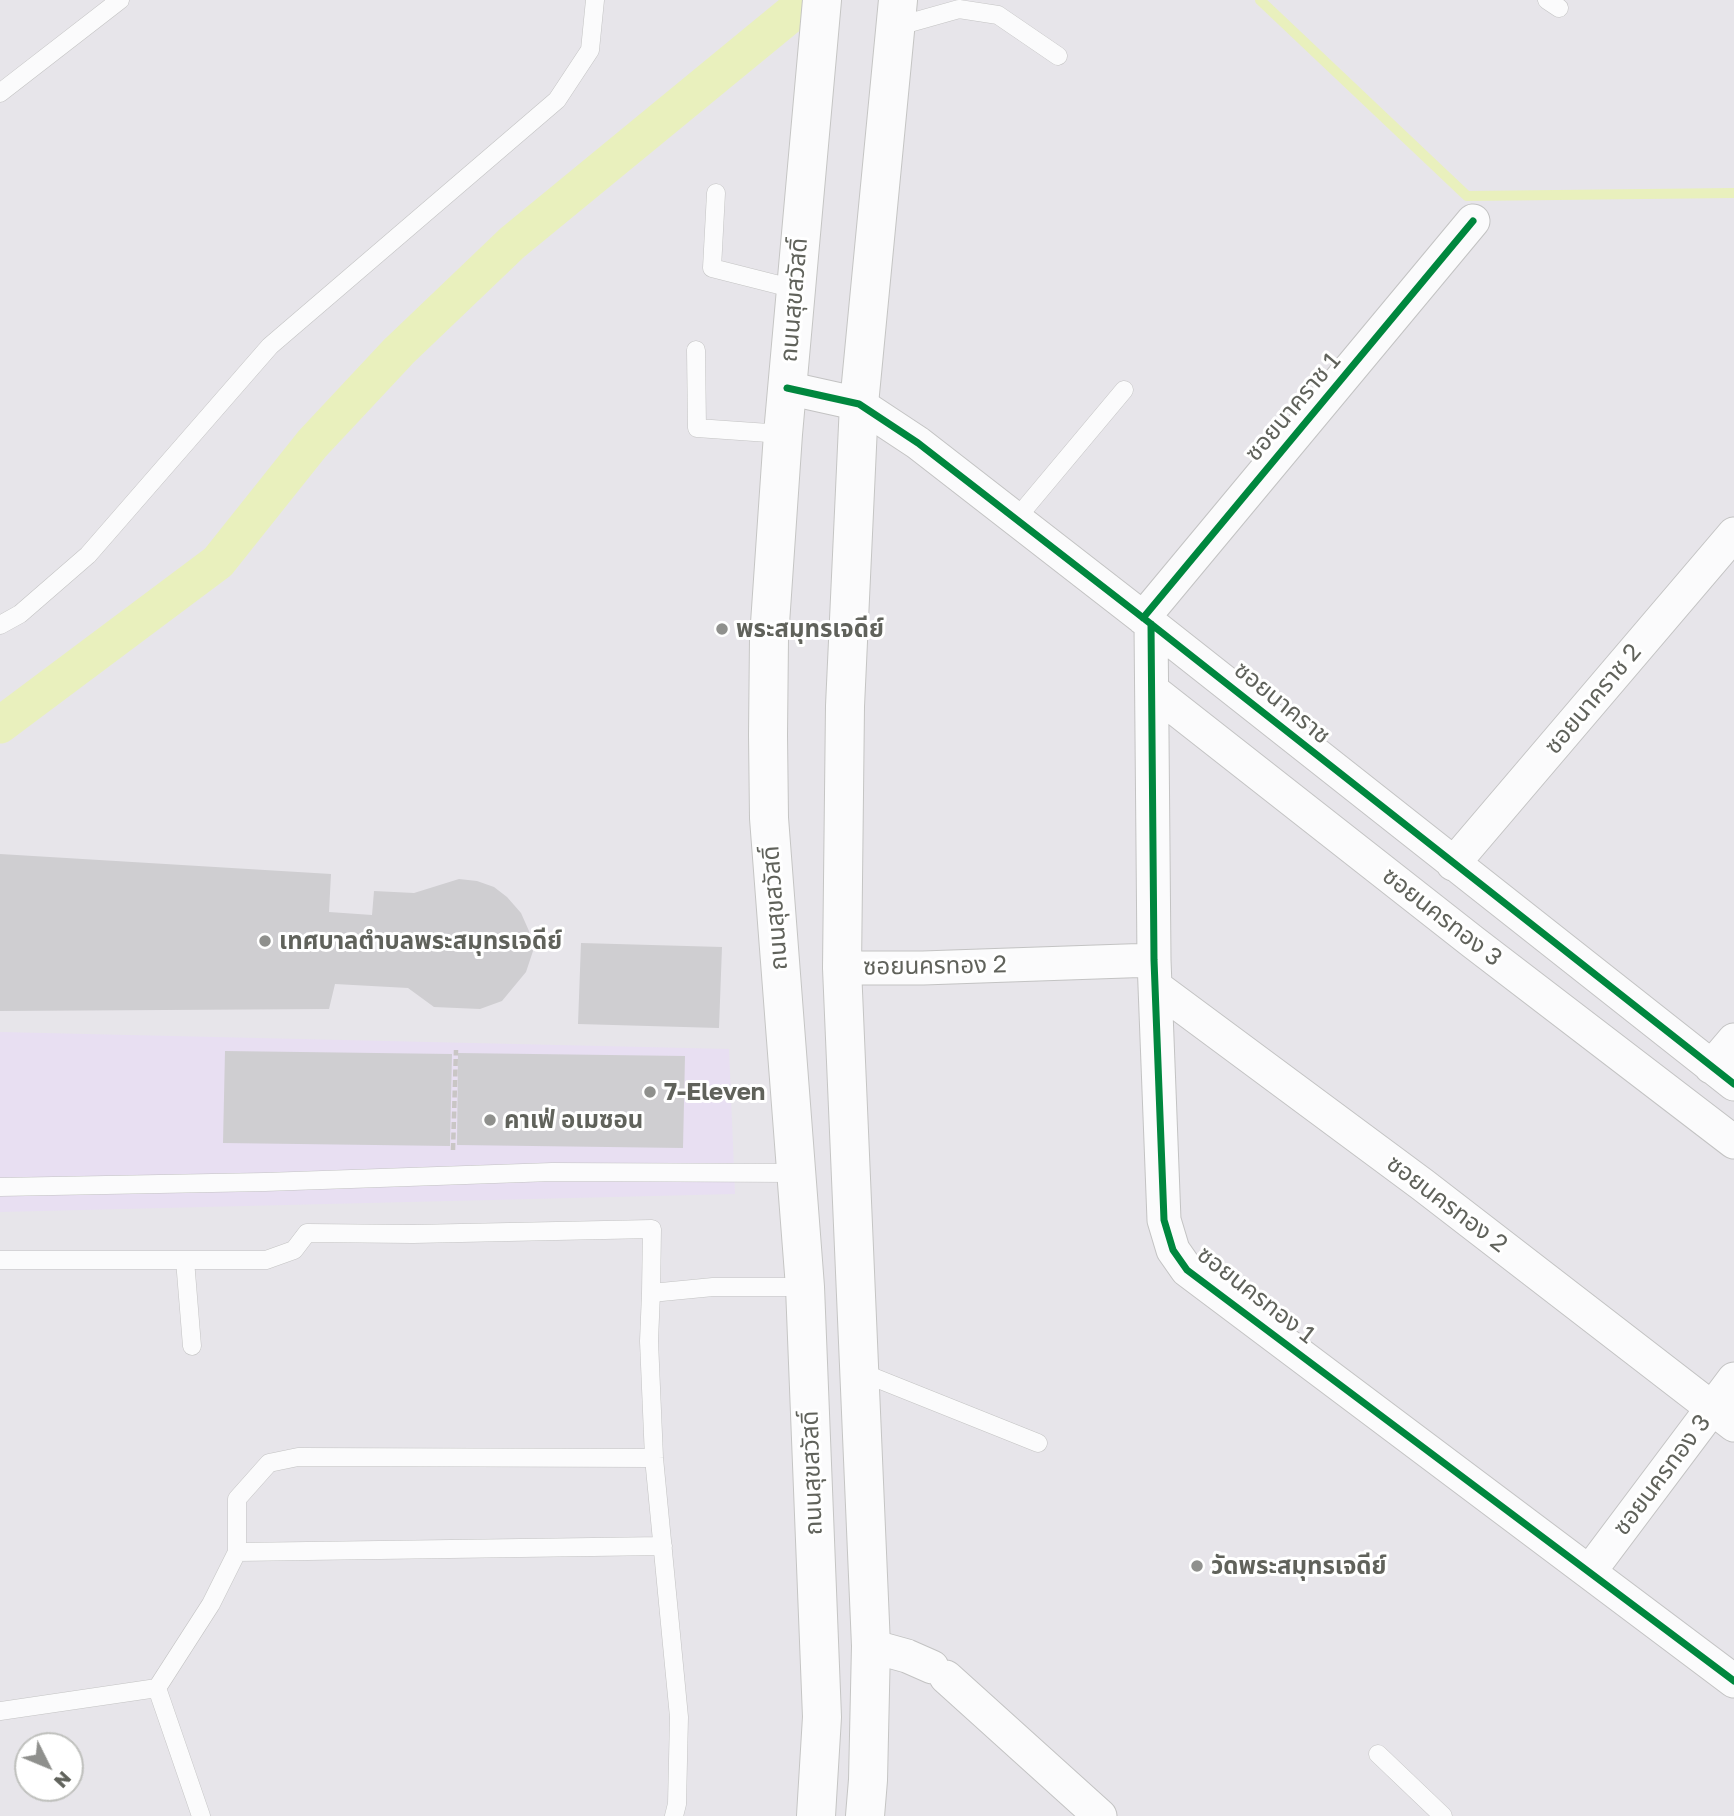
<!DOCTYPE html>
<html>
<head>
<meta charset="utf-8">
<style>
  body { margin:0 }
  #map { position:relative; width:1734px; height:1816px; overflow:hidden; background:#e7e5ea; font-family:"Golos Text",sans-serif }
  canvas { display:block }
  .north { position:absolute; left:14px; top:1732px; width:70px; height:70px; box-sizing:border-box; background:#fff; border:2px solid #bfc0bd; border-radius:50%; rotate:133deg; font-size:19px; font-weight:700; line-height:28px; text-align:center; color:#60625b }
  .north::after { content:''; display:block; margin:auto; width:24px; height:32px; background:#8f908d; clip-path:polygon(50% 0,100% 100%,50% 72%,0 100%) }
</style>
</head>
<body>
<div id="map">
<canvas width="1734" height="1816"></canvas>
<div class="north">N</div>
</div>
<script>
const context = document.querySelector('canvas').getContext('2d');
context.lineJoin = 'round';
function paint(path, color) {
  context.fillStyle = color;
  context.fill(path, 'evenodd');
}
function stroke(path, color, width, dash) {
  context.strokeStyle = color;
  context.lineWidth = width;
  context.lineCap = dash ? 'butt' : 'round';
  context.setLineDash(dash || []);
  context.stroke(path);
}
function drawText(font, color, halo, rows, align = 'center') {
  context.font = font + ' "Golos Text","Noto Sans Thai",sans-serif';
  context.lineWidth = 6;
  context.setLineDash([]);
  context.textBaseline = 'middle';
  context.strokeStyle = halo;
  context.fillStyle = color;
  for (const [text, x, y, turn = 0] of rows) {
    context.save();
    context.translate(x, y);
    context.rotate((+turn || 0) * Math.PI / 180);
    context.textAlign = isNaN(turn) ? turn : align;
    if (halo) context.strokeText(text, 0, 0);
    context.fillText(text, 0, 0);
    context.restore();
  }
}
const commercial = new Path2D(`
  M0 1032 729 1049 735 1194 0 1212Z`);
const stream = new Path2D(`
  M1260 0 1467 196 1734 193`);
const canal = new Path2D(`
  M0 725 218 562 312 444 399 351 512 243 808 0`);
const building = new Path2D(`
  M0 854 331 874 329 912 372 915 374 891 414 893 459 879 477 881 494 887 507 897 521 913 529 931 533 951 526 972 502 1001 480 1009 434 1007 408 988 335 984 329 1009 0 1011Z
  M581 943 722 947 719 1028 578 1024Z
  M225 1051 452 1054 450 1146 223 1143Z
  M458 1053 685 1056 683 1148 457 1145Z`);
const path = new Path2D(`
  M453 1150 456 1050`);
const lane = new Path2D(`
  M1547 0 1559 8
  M895 27 959 9 998 15 1058 56
  M0 93 120 0
  M716 193 712 268 795 289
  M696 350 697 428 783 434
  M1016 519 1124 390
  M0 625 20 614 88 555 270 346 557 100 590 50 595 0
  M0 1187 265 1182 552 1172 797 1173
  M0 1260H266L294 1250 307 1233 413 1234 652 1229 651 1293
  M185 1260 192 1346
  M858 1371 1038 1443
  M237 1552 663 1546
  M157 1688 201 1816
  M0 1711 157 1688 211 1604 237 1552V1499L269 1463 298 1457 654 1458
  M1378 1754 1443 1816
  M674 1816 677 1804 679 1717 654 1458 649 1341 651 1293 713 1287H805`);
const street = new Path2D(`
  M787 388 859 404 918 443 1151 624 1734 1084
  M1143 618 1473 221
  M1151 624 1154 960 1164 1220 1173 1250 1187 1270 1734 1681
  M1152 690 1473 942 1734 1142
  M1453 864 1734 534
  M842 968H923L1154 960
  M1156 987 1423 1185 1734 1425
  M1711 1067 1734 1040
  M1590 1571 1734 1379
  M871 1646 907 1656 932 1667
  M946 1677 1100 1816`);
const secondary = new Path2D(`
  M816 1816 822 1717 805 1287 769 818 768 735 769 638 783 434 822 0
  M865 1816 868 1780 871 1646 842 968 845 706 859 404 898 0`);
const cycleway = new Path2D(`
  M787 388 859 404 918 443 1151 624 1734 1084
  M1143 618 1473 221
  M1151 624 1154 960 1164 1220 1173 1250 1187 1270 1734 1681`);
const markers = [
  [722,629,7,"#8f908d"],
  [265,941,7,"#8f908d"],
  [650,1092,7,"#8f908d"],
  [490,1120,7,"#8f908d"],
  [1197,1566,7,"#8f908d"]
];
const streetNames = [
  ["ถนนสุขสวัสดิ์",794,300,-85],
  ["ซอยนาคราช 1",1293,407,-50],
  ["ซอยนาคราช 2",1593,699,-50],
  ["ซอยนาคราช",1282,703,39],
  ["ถนนสุขสวัสดิ์",775,908,-94],
  ["ซอยนครทอง 3",1442,917,38],
  ["ซอยนครทอง 2",935,966,-1],
  ["ซอยนครทอง 2",1447,1204,37],
  ["ซอยนครทอง 1",1256,1295,38],
  ["ถนนสุขสวัสดิ์",812,1473,-92],
  ["ซอยนครทอง 3",1662,1475,-53]
];
const poiNames = [
  ["พระสมุทรเจดีย์",736,629],
  ["เทศบาลตำบลพระสมุทรเจดีย์",279,941],
  ["7-Eleven",664,1092],
  ["คาเฟ่ อเมซอน",504,1120],
  ["วัดพระสมุทรเจดีย์",1211,1566]
];
paint(commercial, '#e8dff2');
stroke(stream, '#e9f0bd', 10);
stroke(canal, '#e9f0bd', 37);
paint(building, '#cfced1');
stroke(lane, '#c3c3c3', 19);
stroke(street, '#c3c3c3', 35);
stroke(secondary, '#c5c5c4', 40);
stroke(path, '#c9c6c5', 4.5, [7, 3.5]);
stroke(lane, '#fbfbfc', 18);
stroke(street, '#fbfbfc', 33);
stroke(secondary, '#fbfbfc', 38);
stroke(cycleway, '#00873e', 7);
for (const [x, y, r, color] of markers) {
  const dot = new Path2D();
  dot.arc(x, y, r, 0, 2 * Math.PI);
  context.fillStyle = color;
  context.fill(dot);
  stroke(dot, '#fff', 2.5);
}
drawText('24px', '#60625b', '#fff', streetNames);
drawText('bold 24px', '#60625b', '#fff', poiNames, 'left');
</script>
</body>
</html>
